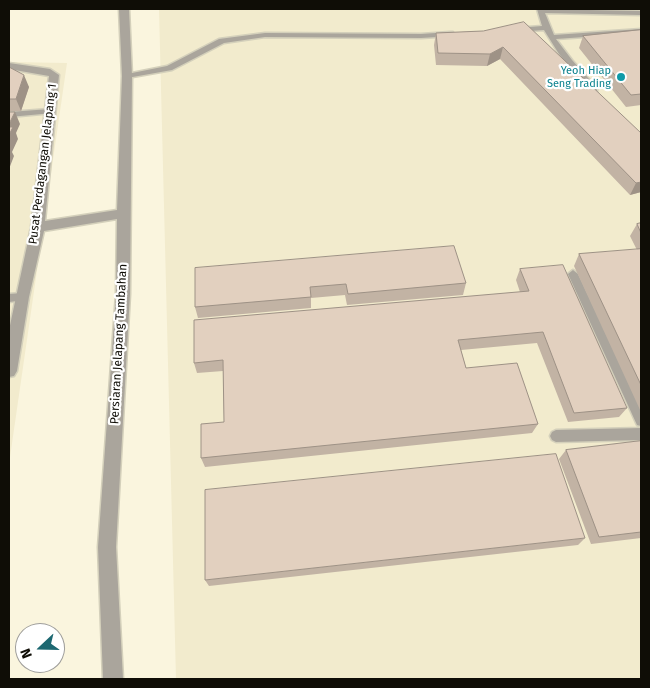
<!DOCTYPE html>
<html>
<head>
<meta charset="utf-8">
<style>
  body { margin:0 }
  #map { position:relative; width:650px; height:688px; overflow:hidden; background:#faf5de; font-family:"Fira Sans",sans-serif }
  canvas { display:block }
  .frame { position:absolute; inset:0; border:10px solid #0f0d06; pointer-events:none }
  .north { position:absolute; left:15px; top:623px; width:50px; height:50px; box-sizing:border-box; background:#fff; border:1px solid #9f9e9b; border-radius:50%; rotate:249deg; font-size:14px; font-weight:700; line-height:20px; text-align:center; color:#0f0d06 }
  .north::after { content:''; display:block; margin:auto; width:18px; height:22px; background:#1d6871; clip-path:polygon(50% 0,100% 100%,50% 72%,0 100%) }
</style>
</head>
<body>
<div id="map">
<canvas width="650" height="688"></canvas>
<div class="frame"></div>
<div class="north">N</div>
</div>
<script>
const context = document.querySelector('canvas').getContext('2d');
context.lineJoin = 'round';
function paint(path, color) {
  context.fillStyle = color;
  context.fill(path, 'evenodd');
}
function stroke(path, color, width, dash) {
  context.strokeStyle = color;
  context.lineWidth = width;
  context.lineCap = dash ? 'butt' : 'round';
  context.setLineDash(dash || []);
  context.stroke(path);
}
function drawText(font, color, halo, rows, align = 'center') {
  context.font = font + ' "Fira Sans",sans-serif';
  context.lineWidth = 4.5;
  context.setLineDash([]);
  context.textBaseline = 'middle';
  context.strokeStyle = halo;
  context.fillStyle = color;
  for (const [text, x, y, turn = 0] of rows) {
    context.save();
    context.translate(x, y);
    context.rotate((+turn || 0) * Math.PI / 180);
    context.textAlign = isNaN(turn) ? turn : align;
    if (halo) context.strokeText(text, 0, 0);
    context.fillText(text, 0, 0);
    context.restore();
  }
}
const built = new Path2D(`
  M159 9H641V679H176Z
  M9 62 67 63 9 464Z`);
const lane = new Path2D(`
  M537 9 641 11V15L545 13 554 35 641 29V33L556 39 572 60 597 88V92H591L559 54 544 30 516 32 512 30 516 28 542 26Z
  M450 32H453V36L421 38 265 37 224 43 172 70 127 78 123 76 127 74 167 66 219 39 265 33 421 34Z
  M50 109 54 111 53 113 9 117V112Z
  M573 270 578 274 641 408V426L637 425 568 274Z
  M22 293 26 294 27 297 26 300 9 302V294Z
  M641 428V440L556 442 552 440 550 436 552 432 556 430Z`);
const street = new Path2D(`
  M119 9H129L132 76 130 294 116 547 123 679H103L98 547 116 294 117 219 44 231 29 297 17 371 14 376 9 377V330L31 227 49 76 9 69V63L50 69 59 75 45 221 117 210 122 76Z`);
const wall = new Path2D(`
  M641 30V105L626 107 579 48 583 36Z
  M483 31 641 133V192L630 195 500 59 487 66 436 65 434 45 436 33Z
  M9 67 29 87 21 111H9Z
  M641 223V412L574 266 579 254 637 250 630 236 637 224Z
  M195 268 466 283 463 295 347 305 345 295 311 298V308L198 318 195 307Z
  M520 269 627 408 619 417 568 422 537 343 461 350 466 368 538 424 532 433 205 467 201 458 224 422 223 371 197 373 194 363 520 292 516 280Z
  M641 441V538L591 544 559 459 566 450Z
  M585 538 578 545 209 586 205 580Z`);
const shadedWall = new Path2D(`
  M503 47 500 59 487 66 490 54Z
  M24 75 29 87 21 111 16 99Z
  M15 112 20 124 16 133 18 139 12 152 14 156 9 169V124Z
  M641 182V192L630 195 636 183Z`);
const building = new Path2D(`
  M524 22 641 133V182L636 183 503 47 490 54 438 53 436 33 483 31Z
  M641 30V94L631 95 583 36Z
  M9 67 24 75 16 99H9Z
  M9 112H15L9 124Z
  M9 127H13L9 135Z
  M641 223V233L637 224Z
  M454 246 466 283 348 294 346 284 310 287 311 297 195 307V268Z
  M641 249V385L579 254Z
  M563 265 627 408 574 413 543 332 458 340 466 368 517 363 538 424 201 458V424L224 422 223 360 194 363V320L529 291 520 269Z
  M641 441V532L599 537 566 450Z
  M556 454 585 538 205 580V490Z`);
const markers = [
  [621,77,5,"#0f9aa8"]
];
const farCulturenames = [
  ["Yeoh Hiap",611,71],
  ["Seng Trading",611,84]
];
const streetNames = [
  ["Pusat Perdagangan Jelapang 1",43,164,-83],
  ["Persiaran Jelapang Tambahan",119,344,-87]
];
paint(built, '#f2ebcd');
stroke(lane, '#d4d0bb', 3);
stroke(street, '#d4d0bb', 3);
paint(lane, '#aaa59c');
paint(street, '#aaa59c');
paint(wall, '#c2b3a4');
paint(shadedWall, '#9e9286');
paint(building, '#e2d0bf');
stroke(building, '#9e9286', 1);
for (const [x, y, r, color] of markers) {
  const dot = new Path2D();
  dot.arc(x, y, r, 0, 2 * Math.PI);
  context.fillStyle = color;
  context.fill(dot);
  stroke(dot, '#fff', 2);
}
drawText('11px', '#0d838f', '#fff', farCulturenames, 'right');
drawText('12px', '#0f0d06', '#fff', streetNames);
</script>
</body>
</html>
